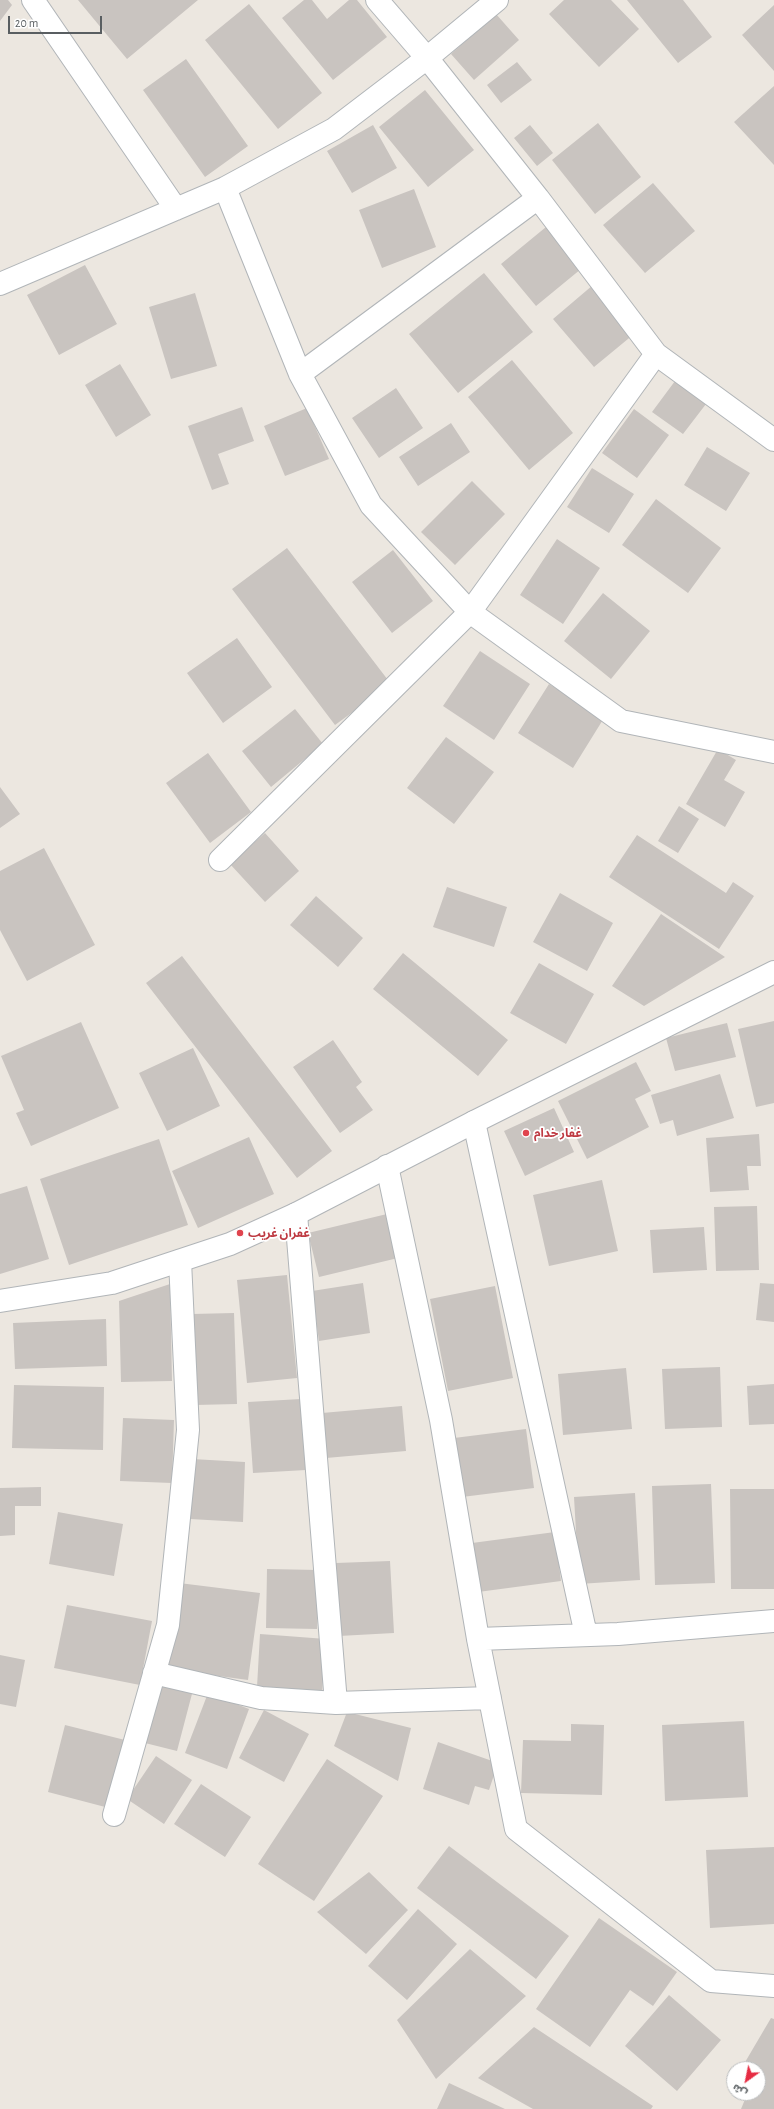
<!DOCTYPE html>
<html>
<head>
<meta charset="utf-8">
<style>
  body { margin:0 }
  #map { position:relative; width:774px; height:2109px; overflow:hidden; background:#ece7e0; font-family:"Alegreya Sans","Noto Sans Arabic",sans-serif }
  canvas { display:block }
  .north { position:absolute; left:726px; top:2061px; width:40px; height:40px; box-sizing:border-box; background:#fff; border:1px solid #bdbfc0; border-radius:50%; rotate:213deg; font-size:11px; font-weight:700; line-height:16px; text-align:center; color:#595e61 }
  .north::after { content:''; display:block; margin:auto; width:14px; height:18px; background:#e62c43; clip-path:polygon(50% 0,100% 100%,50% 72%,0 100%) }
  .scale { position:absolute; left:8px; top:16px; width:94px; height:18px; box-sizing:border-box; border:2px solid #595e61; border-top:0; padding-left:5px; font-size:12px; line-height:14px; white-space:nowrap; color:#595e61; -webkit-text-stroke:3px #fff; paint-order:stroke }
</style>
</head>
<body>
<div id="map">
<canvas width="774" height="2109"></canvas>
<div class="north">ش</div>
<div class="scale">20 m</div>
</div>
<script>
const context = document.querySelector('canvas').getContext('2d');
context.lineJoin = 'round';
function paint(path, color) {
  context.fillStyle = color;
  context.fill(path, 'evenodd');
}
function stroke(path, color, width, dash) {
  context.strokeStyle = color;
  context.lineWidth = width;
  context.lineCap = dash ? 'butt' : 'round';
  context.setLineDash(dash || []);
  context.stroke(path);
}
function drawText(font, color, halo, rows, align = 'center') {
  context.font = font + ' "Alegreya Sans","Noto Sans Arabic",sans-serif';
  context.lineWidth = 3.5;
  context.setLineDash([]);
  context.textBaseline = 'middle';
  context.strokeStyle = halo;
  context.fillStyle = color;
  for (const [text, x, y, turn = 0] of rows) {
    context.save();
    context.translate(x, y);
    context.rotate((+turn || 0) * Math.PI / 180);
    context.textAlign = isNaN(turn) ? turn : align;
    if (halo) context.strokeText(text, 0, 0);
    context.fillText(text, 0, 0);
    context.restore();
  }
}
const building = new Path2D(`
  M0 0H8L12 5 0 21Z
  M78 0H198L127 59Z
  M304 0H312L327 19 349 0H357L387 37 333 80 282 18Z
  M564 0H611L639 29 599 67 549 14Z
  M627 0H683L712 37 678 63Z
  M249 4 322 93 278 129 205 40Z
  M774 5V71L742 35Z
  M496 14 519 40 474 80 451 54Z
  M186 59 248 146 205 177 143 90Z
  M517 62 532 80 501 103 487 85Z
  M774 86V165L734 122Z
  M425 90 474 150 428 187 379 127Z
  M598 123 641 177 595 214 552 160Z
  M373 125 397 168 352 193 327 151Z
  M530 125 553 153 537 166 514 138Z
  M653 183 695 231 645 273 603 225Z
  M414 189 436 247 382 268 359 210Z
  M546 227 581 269 536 306 501 264Z
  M85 265 117 324 59 355 27 295Z
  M484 273 533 332 458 393 409 334Z
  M593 285 634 334 594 367 553 319Z
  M195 293 217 366 171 379 149 307Z
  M512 360 573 433 529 470 468 397Z
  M120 364 151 415 116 437 85 385Z
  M675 381 706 404 683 434 652 412Z
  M396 388 423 428 379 458 352 418Z
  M242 407 254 441 218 454 229 484 212 490 188 426Z
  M307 408 329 459 285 476 264 426Z
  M634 409 669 435 637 478 602 453Z
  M451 423 470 452 418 486 399 457Z
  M707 447 750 473 726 511 684 485Z
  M592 468 634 494 609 533 567 507Z
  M472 481 505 514 455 565 421 532Z
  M656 499 721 548 688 593 622 545Z
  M557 539 600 568 563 624 520 595Z
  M287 548 391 684 335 725 232 589Z
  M393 550 433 601 392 633 352 582Z
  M603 593 650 631 611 679 564 641Z
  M237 638 272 687 223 723 187 673Z
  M480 651 530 684 494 740 443 706Z
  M549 684 604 718 573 768 518 733Z
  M295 709 323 744 271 787 242 751Z
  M446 737 494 772 454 824 407 788Z
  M718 749 736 760 724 780 745 792 725 827 686 804Z
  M208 753 251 812 210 843 166 783Z
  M0 787 20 814 0 828Z
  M679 806 699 819 678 853 658 841Z
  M265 833 299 871 265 902 230 864Z
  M637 835 726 893 733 882 754 896 719 949 609 877Z
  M44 848 95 945 27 981 0 930V871Z
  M447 887 507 907 494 947 433 927Z
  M560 893 613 923 587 971 533 942Z
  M316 896 363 938 338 967 290 925Z
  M661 914 725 957 644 1006 612 986Z
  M403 953 508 1040 478 1076 373 989Z
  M182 956 332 1151 297 1178 146 983Z
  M539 963 594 994 566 1044 510 1013Z
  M774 1021V1103L756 1107 738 1029Z
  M81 1022 119 1108 31 1146 16 1113 24 1110 1 1056Z
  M727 1023 736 1057 675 1071 666 1038Z
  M333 1040 362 1082 356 1087 373 1110 340 1133 293 1067Z
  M193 1048 220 1106 167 1131 139 1073Z
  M636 1062 651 1091 635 1099 649 1127 587 1159 558 1101Z
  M720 1074 734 1118 677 1136 673 1120 660 1124 651 1095Z
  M554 1108 574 1152 525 1176 504 1131Z
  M759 1134 761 1166H747L749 1190 710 1192 706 1138Z
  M249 1137 274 1194 198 1228 172 1171Z
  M159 1139 188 1225 69 1265 40 1179Z
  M602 1180 618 1251 549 1266 533 1195Z
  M27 1186 49 1259 0 1274V1194Z
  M757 1206 759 1270 716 1271 714 1207Z
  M387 1214 398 1258 319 1277 308 1233Z
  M704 1227 707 1270 653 1273 650 1230Z
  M287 1275 297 1378 247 1383 237 1280Z
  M363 1283 370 1333 319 1341 312 1291Z
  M760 1283 774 1284V1322L756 1320Z
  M170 1284 172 1381 121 1382 119 1301Z
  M495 1286 513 1378 448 1391 430 1299Z
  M234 1313 237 1404 195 1405 192 1314Z
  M106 1319 107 1366 15 1369 13 1323Z
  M720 1367 722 1427 665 1429 662 1369Z
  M626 1368 632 1429 563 1435 558 1374Z
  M774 1384V1424L749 1425 747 1386Z
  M14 1385 104 1387 103 1450 12 1448Z
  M301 1399 306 1470 253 1473 248 1402Z
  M402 1406 406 1451 326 1458 322 1413Z
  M123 1418 174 1420 172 1483 120 1481Z
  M526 1429 534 1488 462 1497 454 1438Z
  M192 1459 245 1462 243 1522 190 1519Z
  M711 1484 715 1583 655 1585 652 1486Z
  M41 1487V1506H15V1535L0 1536V1488Z
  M730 1489H774V1589H731Z
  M635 1493 640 1580 579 1584 574 1497Z
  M58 1512 123 1524 114 1576 49 1564Z
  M555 1532 561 1581 478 1592 472 1543Z
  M390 1561 394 1633 339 1636 336 1563Z
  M267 1569 318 1570 317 1629 266 1628Z
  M179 1583 260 1593 248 1680 167 1669Z
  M67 1605 152 1621 140 1685 54 1668Z
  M260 1634 326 1639 322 1692 257 1687Z
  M0 1655 25 1660 16 1707 0 1704Z
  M157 1681 193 1690 177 1751 141 1742Z
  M208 1693 249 1709 227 1769 185 1753Z
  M264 1710 309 1734 284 1782 239 1758Z
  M347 1712 411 1728 398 1781 334 1746Z
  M744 1721 748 1797 665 1801 662 1725Z
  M571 1724 604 1725 602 1795 521 1793 523 1740 571 1741Z
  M65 1725 125 1740 109 1808 48 1792Z
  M438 1742 498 1763 489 1790 475 1786 469 1805 423 1789Z
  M156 1756 192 1780 164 1824 127 1799Z
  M327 1759 383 1796 314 1901 258 1864Z
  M201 1784 251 1817 225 1857 174 1824Z
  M449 1846 569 1936 536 1979 417 1888Z
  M774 1847V1924L710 1928 706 1850Z
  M369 1872 408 1910 366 1954 317 1912Z
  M418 1909 457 1944 407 2000 368 1966Z
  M599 1918 677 1972 653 2006 630 1990 590 2047 536 2009Z
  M470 1949 526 1996 436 2079 397 2020Z
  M669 1995 721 2040 677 2091 625 2046Z
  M771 2018 774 2019V2109H741L746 2097 738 2093H758V2069H741Z
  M534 2027 653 2106 651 2109H533L478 2078Z
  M449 2083 505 2109H437Z`);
const minor = new Path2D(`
  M33 0 176 209
  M377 0 427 58 538 198 656 354 774 440
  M225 188 300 374 371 505 470 612 621 721 774 752
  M0 284 225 188 334 129 427 58 497 0
  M300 374 538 198
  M220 860 470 612 656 354
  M474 1122 586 1635
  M387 1166 441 1420 478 1639 516 1829 711 1981 774 1986
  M296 1214 336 1703
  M478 1639 618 1634 774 1621
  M154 1673 261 1698 336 1703 490 1698
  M114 1815 168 1625 188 1430 180 1261`);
const tertiary = new Path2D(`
  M0 1301 112 1283 230 1244 296 1214 474 1122 774 972`);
const markers = [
  [526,1133,4,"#e0444e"],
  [240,1233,4,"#e0444e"]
];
const healthNames = [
  ["غفار خدام",534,1133],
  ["غفران غريب",248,1233]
];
paint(building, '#c9c4c0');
stroke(minor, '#b1b5b8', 24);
stroke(tertiary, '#b1b5b8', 24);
stroke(minor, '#fff', 22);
stroke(tertiary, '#fff', 22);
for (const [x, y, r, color] of markers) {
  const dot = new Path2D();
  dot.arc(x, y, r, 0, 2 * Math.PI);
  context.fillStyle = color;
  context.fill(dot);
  stroke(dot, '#fff', 1.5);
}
drawText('bold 12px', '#be3a42', '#fff', healthNames, 'left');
</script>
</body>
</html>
